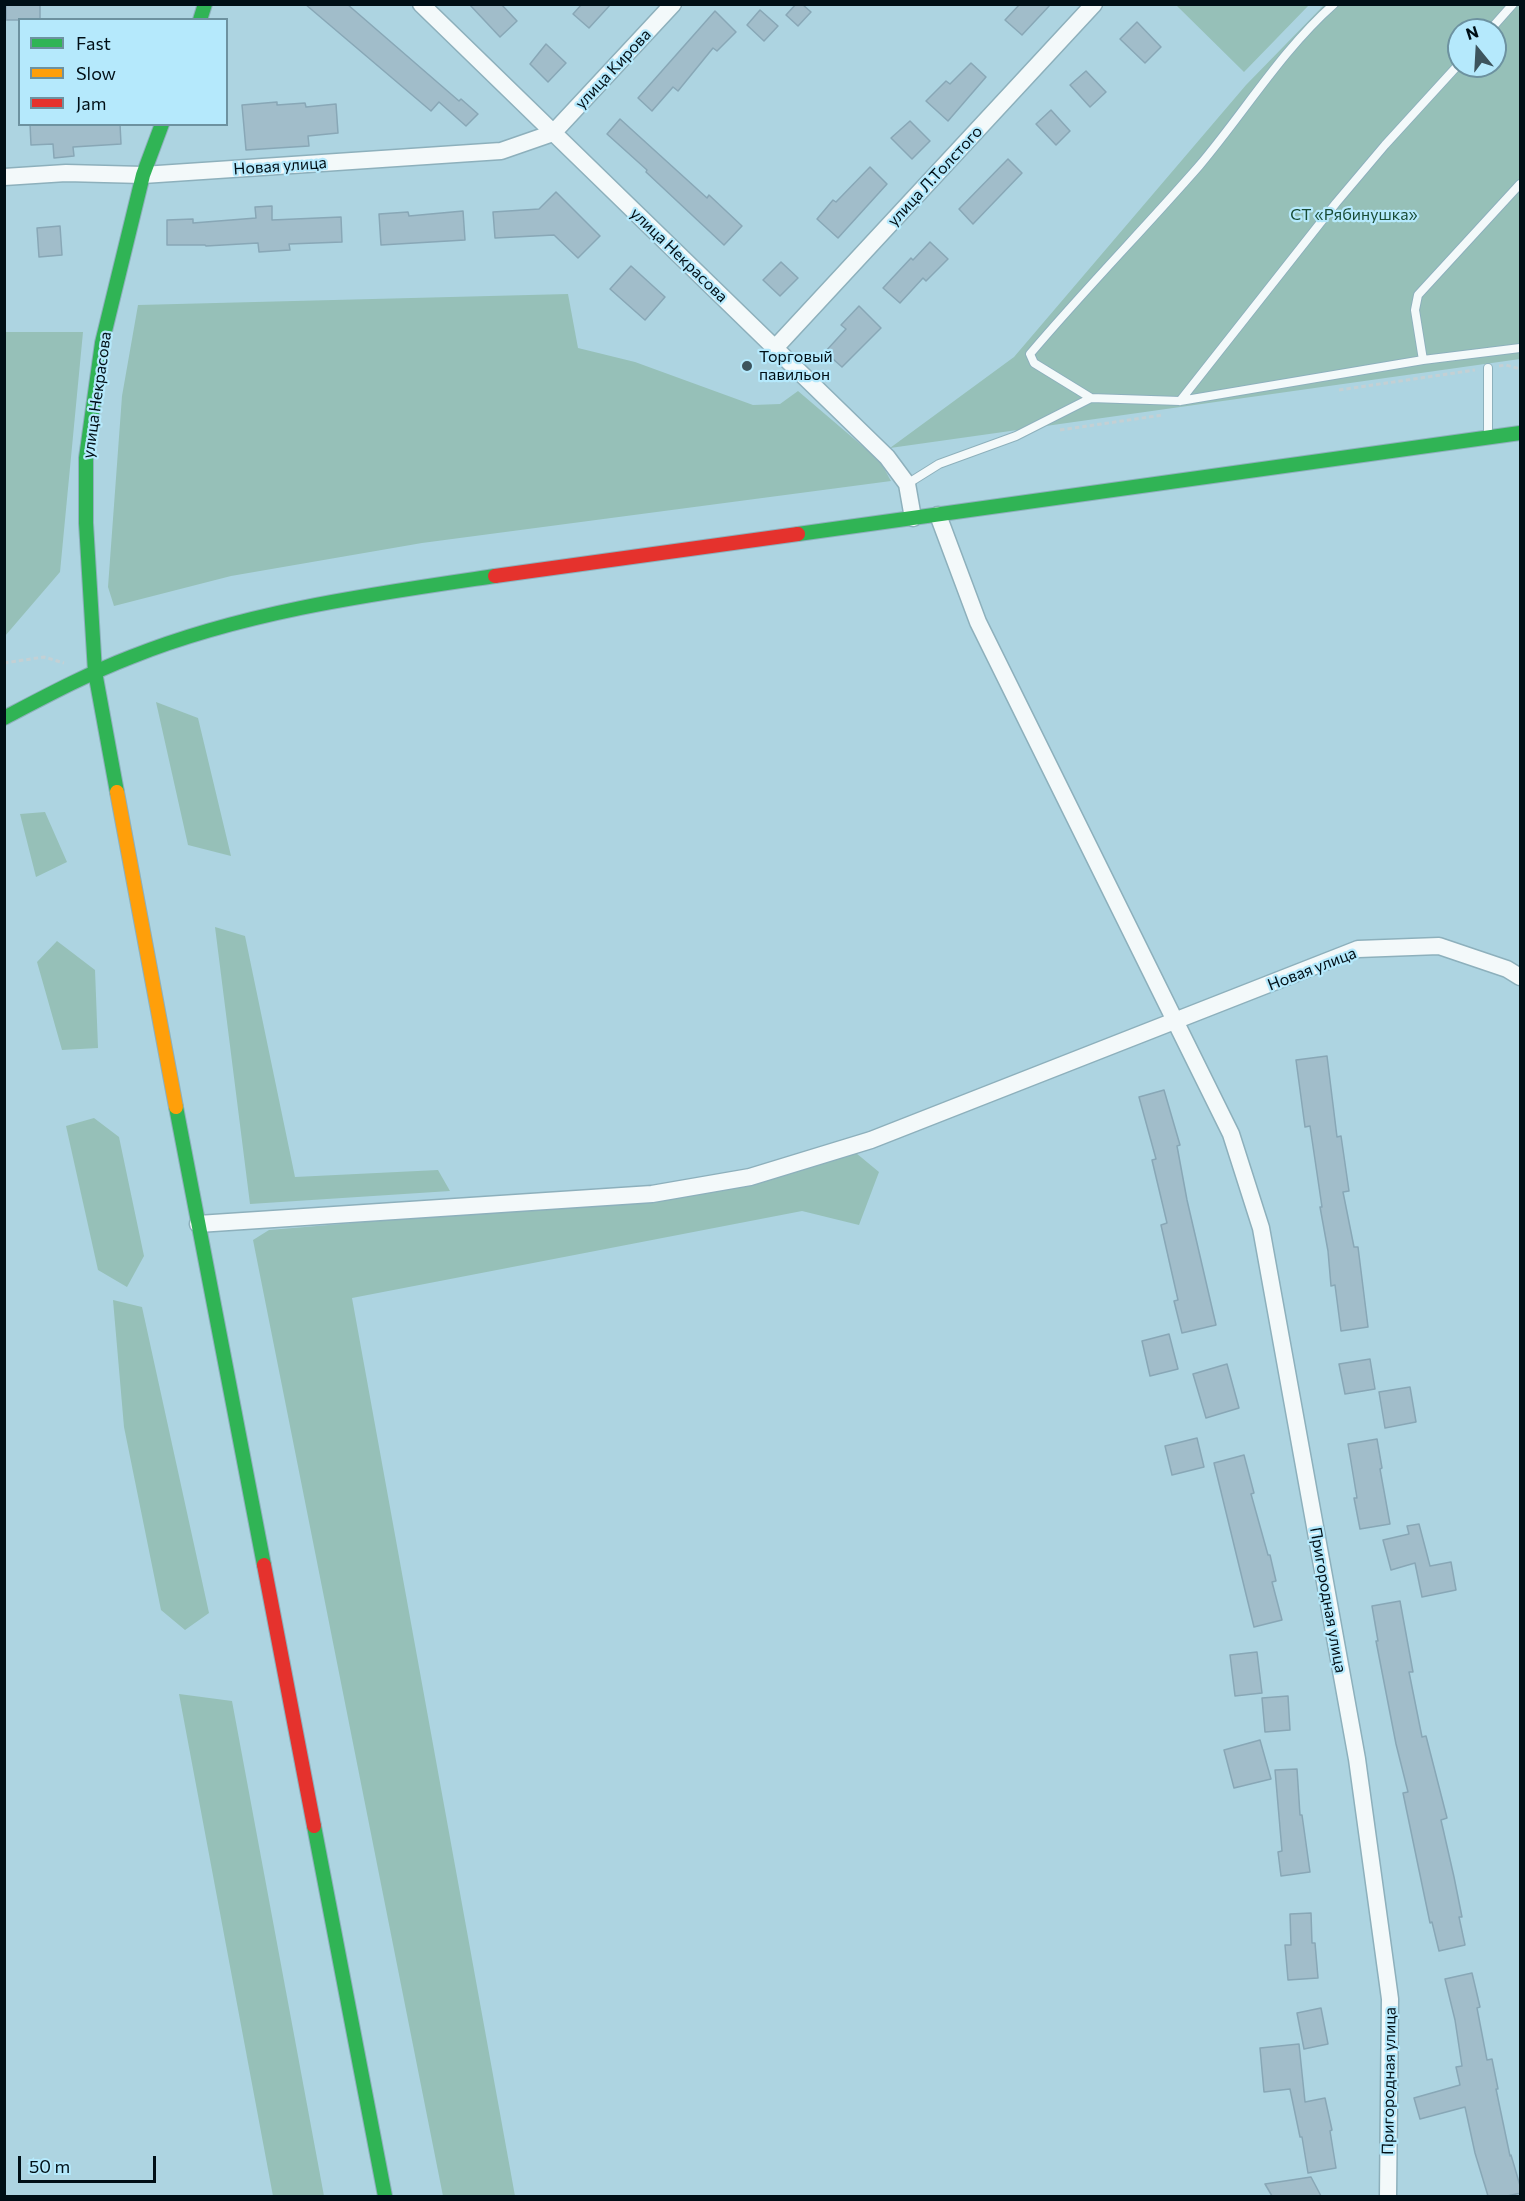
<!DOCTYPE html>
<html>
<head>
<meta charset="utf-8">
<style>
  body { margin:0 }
  #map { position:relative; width:1525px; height:2201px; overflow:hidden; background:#add4e1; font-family:Commissioner,sans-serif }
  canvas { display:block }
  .frame { position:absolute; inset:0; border:6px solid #000f16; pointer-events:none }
  .legend { position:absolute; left:18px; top:18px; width:210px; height:108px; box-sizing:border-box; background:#b5e9fc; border:2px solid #6d92a0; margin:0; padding:8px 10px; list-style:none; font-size:18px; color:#000f16 }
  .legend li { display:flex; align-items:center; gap:12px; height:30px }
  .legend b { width:30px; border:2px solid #6d92a0 }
  .north { position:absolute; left:1447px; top:18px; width:60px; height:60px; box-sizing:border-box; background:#b5e9fc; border:2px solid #6d92a0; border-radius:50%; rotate:342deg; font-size:16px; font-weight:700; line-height:24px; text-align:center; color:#000f16 }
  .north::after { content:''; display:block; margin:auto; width:21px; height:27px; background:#3d545d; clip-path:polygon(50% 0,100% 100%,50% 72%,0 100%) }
  .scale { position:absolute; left:18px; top:2156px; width:138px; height:27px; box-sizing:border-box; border:3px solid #000f16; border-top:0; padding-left:8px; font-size:18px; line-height:21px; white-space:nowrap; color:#000f16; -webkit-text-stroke:4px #b5e9fc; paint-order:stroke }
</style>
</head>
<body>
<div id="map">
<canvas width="1525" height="2201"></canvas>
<div class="frame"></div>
<ul class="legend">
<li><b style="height:8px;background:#30b455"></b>Fast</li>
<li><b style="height:8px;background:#ff9f0a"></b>Slow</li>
<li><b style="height:8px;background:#e5322d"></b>Jam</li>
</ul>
<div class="north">N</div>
<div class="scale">50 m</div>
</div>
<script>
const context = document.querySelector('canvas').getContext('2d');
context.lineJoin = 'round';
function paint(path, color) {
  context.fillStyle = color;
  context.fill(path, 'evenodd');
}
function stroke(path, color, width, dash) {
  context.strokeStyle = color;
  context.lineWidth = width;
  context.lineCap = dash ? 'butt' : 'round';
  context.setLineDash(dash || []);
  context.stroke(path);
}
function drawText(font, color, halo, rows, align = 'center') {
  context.font = font + ' Commissioner,sans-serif';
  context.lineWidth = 4.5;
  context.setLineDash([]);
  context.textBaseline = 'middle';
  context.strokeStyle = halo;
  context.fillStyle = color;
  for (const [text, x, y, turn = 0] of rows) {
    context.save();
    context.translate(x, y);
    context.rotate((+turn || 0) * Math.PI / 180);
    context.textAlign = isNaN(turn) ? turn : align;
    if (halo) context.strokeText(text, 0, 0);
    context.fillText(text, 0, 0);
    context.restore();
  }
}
const green = new Path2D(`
  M1176 5H1309L1244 72Z
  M1324 5H1520V359L890 448 1014 357 1246 85ZM1459 30H1495V66H1459Z
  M568 294 578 348 635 362 753 405 780 404 798 391 880 461 891 481 422 543 231 576 114 606 108 587 122 396 138 305Z
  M5 332H83L60 572 5 636Z
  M156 702 198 718 231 856 188 845Z
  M45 812 67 862 36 877 20 814Z
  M215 927 245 936 295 1177 438 1170 450 1191 250 1204Z
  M57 941 95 970 98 1048 62 1050 37 962Z
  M94 1118 119 1137 144 1256 127 1287 98 1270 66 1126Z
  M856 1153 879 1172 859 1225 802 1211 352 1298 515 2196H443L253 1240 269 1230 699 1194Z
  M113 1300 142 1307 209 1613 185 1630 161 1610 124 1427Z
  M179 1694 232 1701 324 2196H273Z`);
const building = new Path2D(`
  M6 4H40V20H6Z
  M305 4H347L459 101 461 99 478 114 466 126 439 102 431 111Z
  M469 4H501L517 21 500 37Z
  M582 4H611L589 28 573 14Z
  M796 4H802L811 12 798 26 786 15Z
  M1020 4H1051L1022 35 1005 20Z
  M760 10 778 26 764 41 747 25Z
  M715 11 736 32 717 51 713 48 678 91 673 87 652 111 638 98Z
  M1137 22 1161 47 1145 63 1120 39Z
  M546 44 566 63 548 82 530 64Z
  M971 63 986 77 948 121 926 101 946 81 950 84Z
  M1086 71 1106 92 1090 107 1070 85Z
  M277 102V105L305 103 306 107 336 104 338 133 308 136 309 146 246 150 242 105Z
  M1051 110 1070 131 1056 145 1036 124Z
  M620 119 707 198 709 195 742 226 724 245 646 172 647 170 607 134Z
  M910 121 930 141 912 159 891 138Z
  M30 124H120L121 144 73 147 74 156 54 158 53 144 31 145Z
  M1008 159 1022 173 973 224 959 209Z
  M870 167 887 184 838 238 817 219 833 200 836 202Z
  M556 192 600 236 578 258 554 235 495 238 493 212 539 209Z
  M272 206V220L341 217 342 242 289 244 290 250 259 252 258 243 206 246 205 245H167V220L193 219V223L256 218 255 207Z
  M463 211 465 240 381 245 379 214 408 212 409 216Z
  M60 226 62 255 39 257 37 228Z
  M930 242 948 259 926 281 923 278 900 303 883 288 911 258 913 260Z
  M781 262 798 278 780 296 763 280Z
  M631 266 665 297 645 320 610 289Z
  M859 306 881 328 842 367 825 352 846 329 841 325Z
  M1327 1056 1337 1137 1341 1136 1349 1191 1343 1192 1354 1247H1358L1368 1327 1341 1331 1335 1285 1331 1286 1328 1251 1320 1207H1322L1310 1126 1305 1127 1296 1060Z
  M1164 1090 1180 1145 1177 1146 1187 1200 1216 1325 1182 1333 1174 1301 1178 1300 1161 1225 1167 1223 1152 1160 1156 1159 1139 1097Z
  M1169 1334 1178 1369 1150 1376 1142 1341Z
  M1370 1359 1375 1389 1345 1394 1339 1364Z
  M1227 1364 1239 1408 1206 1418 1193 1374Z
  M1410 1387 1416 1422 1385 1428 1379 1392Z
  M1197 1438 1204 1467 1172 1475 1165 1446Z
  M1377 1439 1382 1468 1380 1469 1390 1524 1360 1529 1354 1498H1357L1348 1444Z
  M1244 1455 1254 1493 1251 1494 1268 1555H1270L1276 1581 1272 1582 1282 1620 1254 1627 1214 1463Z
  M1419 1524 1430 1566 1451 1562 1456 1590 1422 1597 1415 1563 1391 1570 1383 1540 1409 1534 1407 1526Z
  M1400 1601 1413 1672H1409L1422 1737 1426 1736 1447 1818 1441 1820 1454 1877 1462 1917H1459L1465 1945 1439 1951 1432 1922 1430 1923 1403 1793 1408 1792 1396 1744 1376 1641H1378L1372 1606Z
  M1257 1652 1262 1693 1235 1696 1230 1655Z
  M1288 1696 1290 1730 1265 1732 1262 1698Z
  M1260 1740 1271 1779 1234 1788 1224 1750Z
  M1297 1769 1300 1815H1302L1310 1872 1281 1876 1278 1852 1282 1851 1275 1770Z
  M1311 1913 1312 1943H1315L1318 1978 1288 1980 1285 1945H1291L1290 1914Z
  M1472 1973 1480 2007 1477 2008 1487 2060 1492 2059 1498 2089H1496L1510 2156 1511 2155 1521 2189V2193L1507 2196H1488L1475 2153 1465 2107 1420 2119 1414 2098 1460 2085 1456 2067 1462 2066 1455 2020 1445 1979Z
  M1321 2008 1328 2044 1304 2049 1297 2013Z
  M1299 2044 1305 2102 1325 2098 1332 2130 1330 2131 1336 2168 1308 2173 1302 2137H1300L1290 2089 1264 2092 1260 2048Z
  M1311 2177 1321 2196H1272L1265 2184Z`);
const path = new Path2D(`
  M1499 366 1506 365 1520 369
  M1339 390 1475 370
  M1060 430 1163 415
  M4 663 44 657 64 663`);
const lane = new Path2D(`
  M1490 30 1513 4
  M1423 360 1415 310 1418 295 1520 184
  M1091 398 1034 363 1030 354C1085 289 1144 229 1199 166 1244 113 1281 51 1334 4
  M1180 401 1336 203 1385 145 1459 64
  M1488 433V368
  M907 484 939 464 1016 436 1091 398 1180 401 1423 360 1520 348`);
const street = new Path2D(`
  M421 4 887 457 907 484 913 518
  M4 177 66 173 143 175 501 151 553 133 673 4
  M775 348 1094 4
  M938 515 978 622 1231 1134 1261 1228 1357 1759 1390 1999 1388 2196
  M198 1224 652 1194 750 1177 871 1140 1358 949 1439 946 1507 969 1520 977`);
const fast = new Path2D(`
  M200 20 205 4
  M798 534 1520 433
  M4 718C46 696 87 674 131 657 246 611 373 594 495 576
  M117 792 95 672 86 523V458L102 343 143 175 162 124
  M176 1107 264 1565
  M314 1826 385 2196`);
const slow = new Path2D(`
  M117 792 176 1107`);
const jam = new Path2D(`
  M495 576 798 534
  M264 1565 314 1826`);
const markers = [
  [747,366,6,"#3d545d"]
];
const streetNames = [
  ["улица Кирова",613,69,-47],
  ["Новая улица",280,166,-4],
  ["улица Л.Толстого",935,176,-47],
  ["улица Некрасова",679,255,44],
  ["улица Некрасова",97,395,-82],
  ["Новая улица",1312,969,-21],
  ["Пригородная улица",1328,1600,80],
  ["Пригородная улица",1389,2081,-89]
];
const parkNames = [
  ["СТ «Рябинушка»",1354,215]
];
const poiNames = [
  ["Торговый",759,357],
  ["павильон",759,375]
];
paint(green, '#96c0b8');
paint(building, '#a1bdca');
stroke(building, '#88a7b6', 1.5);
stroke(lane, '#8db0bc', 10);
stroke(street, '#8db0bc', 19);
stroke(fast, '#8db0bc', 16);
stroke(slow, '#8db0bc', 16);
stroke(jam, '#8db0bc', 16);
stroke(path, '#c4d0d4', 3, [4.5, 3]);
stroke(lane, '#f3f9fa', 8);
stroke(street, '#f3f9fa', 16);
stroke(fast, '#30b455', 14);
stroke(slow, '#ff9f0a', 14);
stroke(jam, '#e5322d', 14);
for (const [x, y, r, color] of markers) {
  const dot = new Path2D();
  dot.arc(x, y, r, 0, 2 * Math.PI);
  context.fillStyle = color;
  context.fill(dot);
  stroke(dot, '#b5e9fc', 2);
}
drawText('16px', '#000f16', '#b5e9fc', streetNames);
drawText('16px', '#184b34', '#b5e9fc', parkNames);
drawText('16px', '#000f16', '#b5e9fc', poiNames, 'left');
</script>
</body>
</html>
